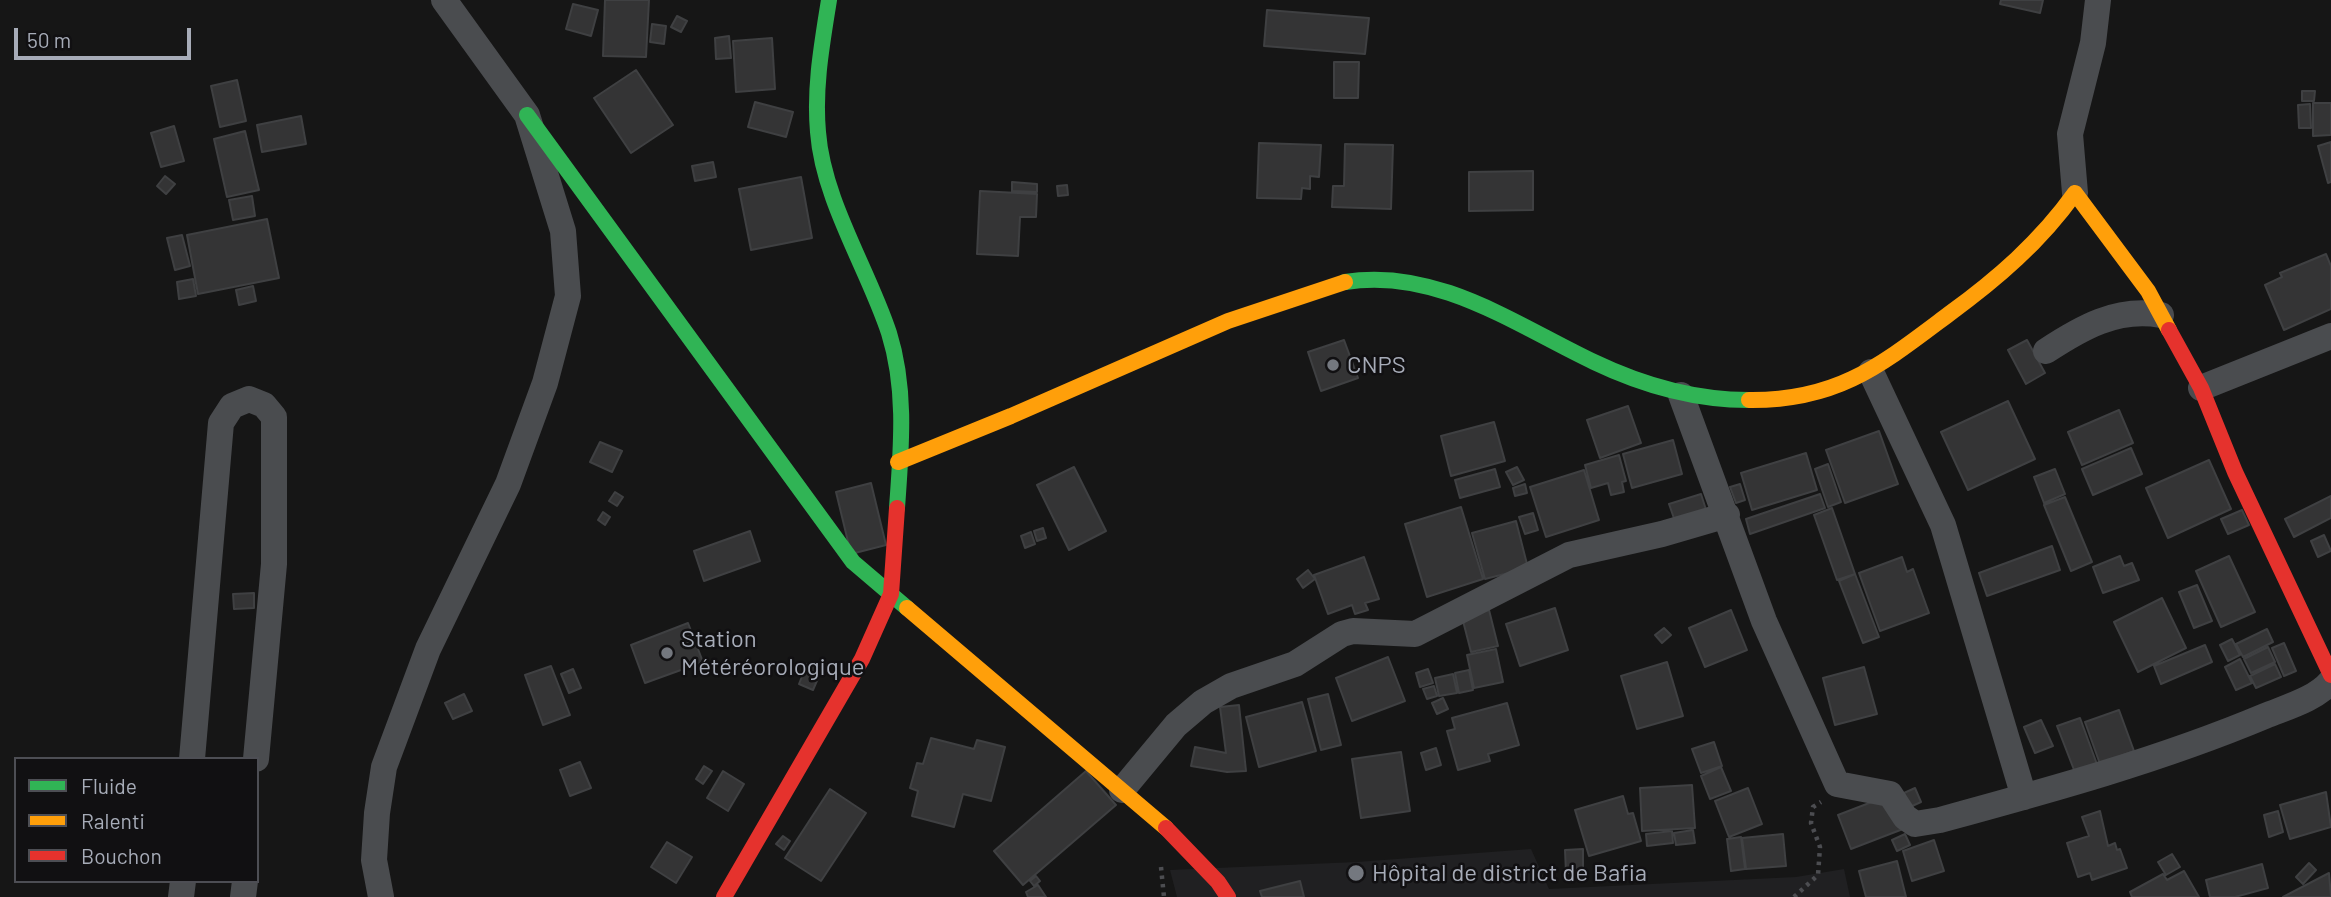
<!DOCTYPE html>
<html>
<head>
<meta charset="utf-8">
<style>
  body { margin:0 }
  #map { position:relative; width:2331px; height:897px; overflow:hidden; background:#161616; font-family:Barlow,sans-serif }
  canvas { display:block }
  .legend { position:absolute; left:14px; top:757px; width:245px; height:126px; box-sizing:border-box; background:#111012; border:2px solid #4d4e54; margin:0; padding:9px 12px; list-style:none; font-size:21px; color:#a7acb8 }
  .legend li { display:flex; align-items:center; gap:14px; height:35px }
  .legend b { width:35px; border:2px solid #4d4e54 }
  .scale { position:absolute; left:14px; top:28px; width:177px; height:32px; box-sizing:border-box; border:4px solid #a7acb8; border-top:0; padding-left:9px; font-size:21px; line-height:24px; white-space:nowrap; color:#a7acb8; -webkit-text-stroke:5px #111012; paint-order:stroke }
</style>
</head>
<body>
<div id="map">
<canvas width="2331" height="897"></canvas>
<ul class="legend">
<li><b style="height:9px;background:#30b455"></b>Fluide</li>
<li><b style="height:9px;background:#ff9f0a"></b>Ralenti</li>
<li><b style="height:9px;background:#e5322d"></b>Bouchon</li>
</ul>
<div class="scale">50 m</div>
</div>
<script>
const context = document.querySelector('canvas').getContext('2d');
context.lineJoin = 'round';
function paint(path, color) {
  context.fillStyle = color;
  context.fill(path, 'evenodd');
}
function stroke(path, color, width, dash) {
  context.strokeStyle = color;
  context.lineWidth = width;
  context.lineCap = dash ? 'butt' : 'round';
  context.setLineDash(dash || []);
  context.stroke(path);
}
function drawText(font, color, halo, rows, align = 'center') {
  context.font = font + ' Barlow,sans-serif';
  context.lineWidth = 5;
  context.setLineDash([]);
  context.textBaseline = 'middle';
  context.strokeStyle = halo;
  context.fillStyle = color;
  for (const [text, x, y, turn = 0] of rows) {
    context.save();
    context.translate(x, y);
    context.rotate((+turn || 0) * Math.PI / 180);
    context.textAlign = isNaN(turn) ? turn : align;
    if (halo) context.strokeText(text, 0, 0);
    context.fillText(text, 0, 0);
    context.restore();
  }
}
const built = new Path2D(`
  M1531 849 1549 889 1796 877 1844 869 1850 897H1177L1170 870 1357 862Z`);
const building = new Path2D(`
  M605 0H649L646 57 603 56Z
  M2001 0H2043L2040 13 2000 4Z
  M573 4 598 10 591 36 566 29Z
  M1267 10 1369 18 1365 54 1264 46Z
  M677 16 687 21 681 32 671 27Z
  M652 24 666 26 664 44 650 42Z
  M729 36 731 58 716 59 715 38Z
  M772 38 775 89 736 92 733 41Z
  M1334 62H1359L1358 98H1334Z
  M636 70 673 125 631 153 594 98Z
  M237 80 246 121 220 127 211 86Z
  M2302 91H2315L2314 101H2302Z
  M755 102 793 112 786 137 748 127Z
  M2313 103H2331V135L2313 136Z
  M2310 104 2311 128H2299L2298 105Z
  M301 116 306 144 262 152 257 125Z
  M174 126 184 161 161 167 151 133Z
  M245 131 259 190 227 197 214 139Z
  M2331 142V182L2328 183 2318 146Z
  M1259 143 1321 145 1319 177 1310 176V189L1302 188 1301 199 1257 198Z
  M1345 144 1393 145 1391 209 1332 207 1333 186H1344Z
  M713 162 716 177 695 181 692 166Z
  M1533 171V210L1469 211V172Z
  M165 176 175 184 166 194 157 186Z
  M801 177 812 238 751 250 739 189Z
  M1012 182 1037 184V192L1012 191Z
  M1067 185 1068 195 1058 196 1057 186Z
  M980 191 1037 194 1036 217H1020L1018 256 977 254Z
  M252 196 255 216 233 220 229 200Z
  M267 219 279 278 198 294 187 235Z
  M182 235 190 266 175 270 167 238Z
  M2326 254 2331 266V309L2284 330 2265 285 2282 277 2280 273Z
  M193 279 196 296 179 299 177 282Z
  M253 286 256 301 239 305 236 290Z
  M1344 340 1358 378 1321 391 1308 352Z
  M2027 340 2045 373 2026 384 2008 350Z
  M2008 401 2035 459 1968 490 1941 432Z
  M1628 406 1641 443 1600 458 1587 420Z
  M2119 410 2133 443 2082 465 2068 432Z
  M1494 422 1505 461 1451 476 1441 436Z
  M1879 431 1898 484 1845 503 1826 450Z
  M1673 440 1682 474 1632 488 1623 454Z
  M600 442 622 451 612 472 590 462Z
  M2131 448 2142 474 2093 495 2082 469Z
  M1806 453 1817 490 1752 510 1741 473Z
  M1619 455 1626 481 1622 482 1624 492 1611 495 1608 483 1591 488 1585 465Z
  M2209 460 2231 509 2168 538 2146 488Z
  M1828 464 1841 502 1828 507 1815 469Z
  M1074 467 1106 531 1069 550 1037 485Z
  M1517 467 1524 480 1513 485 1506 472Z
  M1495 469 1500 487 1460 498 1455 480Z
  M2055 469 2065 494 2044 503 2034 477Z
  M1584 470 1599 520 1546 537 1530 487Z
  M871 483 886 545 851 554 836 492Z
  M1525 484 1527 493 1515 496 1513 488Z
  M1740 484 1745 500 1736 503 1730 487Z
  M615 492 623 497 617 506 609 501Z
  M1701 494 1708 516 1677 527 1669 504Z
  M1820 494 1825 508 1750 534 1746 519Z
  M2331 496V518L2294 537 2285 519Z
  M2065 497 2092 562 2071 571 2044 505Z
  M1461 507 1483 579 1427 597 1405 524Z
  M1832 508 1855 574 1837 580 1814 515Z
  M2242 510 2249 525 2228 534 2221 519Z
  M603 512 610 517 605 525 598 520Z
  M1533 513 1538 530 1525 534 1519 517Z
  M1516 521 1528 568 1485 579 1472 533Z
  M1043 528 1046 538 1037 541 1034 531Z
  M750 531 760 561 704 581 694 551Z
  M1031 532 1035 544 1025 548 1021 536Z
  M2324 535 2331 551 2318 557 2311 541Z
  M2052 546 2060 570 1987 596 1979 573Z
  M2120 556 2124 566 2132 563 2139 580 2103 593 2093 567Z
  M2229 556 2255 612 2221 627 2196 571Z
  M1364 557 1379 599 1365 603 1368 610 1355 614 1352 605 1328 614 1314 575Z
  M1902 557 1907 572 1913 569 1929 613 1880 631 1859 573Z
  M1308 570 1315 579 1303 588 1297 579Z
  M1855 574 1879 637 1863 643 1839 581Z
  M2197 585 2212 621 2194 628 2179 592Z
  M254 593V608L234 609 233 594Z
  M2162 598 2186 648 2138 672 2114 622Z
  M1555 608 1568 650 1520 666 1506 624Z
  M1489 610 1498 646 1471 652 1462 617Z
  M1731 610 1747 650 1705 667 1689 628Z
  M688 623 703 662 645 683 631 645Z
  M1664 628 1671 635 1662 643 1655 635Z
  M2267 629 2273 642 2243 657 2236 644Z
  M2232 639 2240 655 2228 661 2220 645Z
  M2284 643 2296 671 2284 676 2272 648Z
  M2205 645 2212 662 2161 684 2154 666Z
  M2268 647 2275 662 2251 673 2244 659Z
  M1496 649 1503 682 1474 688 1467 655Z
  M1388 657 1405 701 1352 721 1336 678Z
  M2240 659 2252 683 2236 690 2225 667Z
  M1667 662 1683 716 1637 729 1621 676Z
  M807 664 822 669 813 690 799 684Z
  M2275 664 2281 677 2256 688 2250 676Z
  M551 666 570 715 543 725 525 675Z
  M1864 667 1877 714 1835 725 1823 678Z
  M573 669 581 688 569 693 561 674Z
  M1428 669 1433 683 1420 687 1416 673Z
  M1469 670 1473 690 1459 693 1455 673Z
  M1453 674 1457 693 1439 696 1435 678Z
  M1434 686 1437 696 1427 699 1423 689Z
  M464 694 472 711 453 719 445 703Z
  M1328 694 1341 745 1321 750 1308 699Z
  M1443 698 1448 709 1437 714 1432 703Z
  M1302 702 1316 751 1259 767 1246 717Z
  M1507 703 1519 745 1488 754 1490 761 1458 770 1447 731 1455 729 1452 718Z
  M1239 705 1246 771 1227 772 1191 766 1195 747 1226 753 1220 707Z
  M2119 710 2134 751 2100 764 2085 722Z
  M2080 718 2098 767 2076 775 2057 726Z
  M2041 720 2053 746 2035 753 2024 727Z
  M931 738 974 749 977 740 1005 747 991 801 963 794 954 827 912 816 918 791 910 788 917 763 923 764Z
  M1714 742 1722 766 1701 773 1692 749Z
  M1436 748 1441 765 1426 770 1421 753Z
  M1401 752 1410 811 1361 818 1352 759Z
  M580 762 591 788 570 796 560 770Z
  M704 766 712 771 703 784 696 779Z
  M1721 767 1731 791 1710 799 1701 776Z
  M723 771 744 784 728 811 707 798Z
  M1086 771 1116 805 1023 885 994 851Z
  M1692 785 1695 828 1642 831 1640 788Z
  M1748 788 1762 824 1729 837 1715 801Z
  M1915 788 1921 802 1910 807 1904 793Z
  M830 789 866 813 821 881 785 858Z
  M2326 792 2331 827 2290 839 2280 805Z
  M1890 795 1903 829 1851 849 1838 815Z
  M1623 796 1628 814 1633 813 1641 841 1589 856 1575 810Z
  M2100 811 2108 846 2115 843 2117 850 2120 849 2127 868 2092 880 2090 873 2078 877 2067 843 2089 836 2082 817Z
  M2278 811 2283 832 2269 837 2264 815Z
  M1693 830 1695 843 1676 845 1674 833Z
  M1672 831 1673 843 1647 846 1646 834Z
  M1783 834 1786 866 1746 869 1742 838Z
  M1905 834 1910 845 1897 851 1892 840Z
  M783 836 790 841 784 850 776 844Z
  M1741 837 1745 869 1731 871 1727 839Z
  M1934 840 1944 871 1912 881 1903 851Z
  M667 842 692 857 676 883 651 867Z
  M1583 849V872L1566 873 1565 850Z
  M2172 854 2180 867 2166 875 2158 862Z
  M1897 861 1906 897H1866L1859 871Z
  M2309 863 2316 870 2303 884 2296 877Z
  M2262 864 2268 888 2235 897H2210L2206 880Z
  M2184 871 2199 897H2132L2130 892 2163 874 2167 880Z
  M2329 873 2331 897H2283Z
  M1036 876 1040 881 1034 886 1030 881Z
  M1300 881 1304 897H1262L1260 891Z
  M1038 885 1046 897H1028L1026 892Z`);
const path = new Path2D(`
  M1161 867 1164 897
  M1794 897 1818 875 1820 847 1811 823 1813 807 1821 802`);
const street = new Path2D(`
  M2075 193 2070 134 2093 43 2098 0
  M2046 351C2081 328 2117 307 2161 315
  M1871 372 1943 525 2024 797
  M2201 388 2331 336
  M1681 395 1764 621 1837 784 1890 794 1905 817 1915 824 1940 820C2050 790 2160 760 2265 716 2287 707 2316 699 2331 681
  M192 759 221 423 232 406 249 399 264 405 274 417V564L256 759
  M1122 790 1176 725 1203 702 1231 686 1295 664 1342 634 1353 631 1415 634 1569 555 1662 534 1727 515
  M181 897 183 881
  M243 897 245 881
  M381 897 374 860 377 813 384 767 428 649 508 484 545 383 568 296 563 231 527 115 444 0`);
const fast = new Path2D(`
  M829 0C822 44 814 87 818 132 823 200 868 269 889 333 907 390 901 450 897 508
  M527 115 853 562 907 608
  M1345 282C1436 267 1516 325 1594 362 1642 385 1695 400 1749 400`);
const slow = new Path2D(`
  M1749 400C1838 401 1881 365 1949 314 1997 279 2040 242 2075 193L2148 291 2169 330
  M898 462 1011 416 1228 321 1345 282
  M907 608 1166 828`);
const jam = new Path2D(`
  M2169 330 2201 388 2235 472 2331 675
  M1166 828 1218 882 1228 897
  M724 897 862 659 891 594 897 508`);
const markers = [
  [1333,365,7,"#74787f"],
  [667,653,7,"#74787f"],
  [1356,873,9,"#74787f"]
];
const poiNames = [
  ["CNPS",1347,365],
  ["Station",681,639],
  ["Météréorologique",681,667],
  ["Hôpital de district de Bafia",1372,873]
];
paint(built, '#202022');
paint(building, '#343435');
stroke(building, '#3f4042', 2);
stroke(path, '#4c4d51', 4.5, [3.5, 5]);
stroke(street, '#4a4c4f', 26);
stroke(fast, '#30b455', 16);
stroke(slow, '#ff9f0a', 16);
stroke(jam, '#e5322d', 16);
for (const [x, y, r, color] of markers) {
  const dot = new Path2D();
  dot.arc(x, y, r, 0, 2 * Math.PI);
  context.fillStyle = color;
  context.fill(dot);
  stroke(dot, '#111012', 2.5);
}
drawText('24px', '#a7acb8', '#111012', poiNames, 'left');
</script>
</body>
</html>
